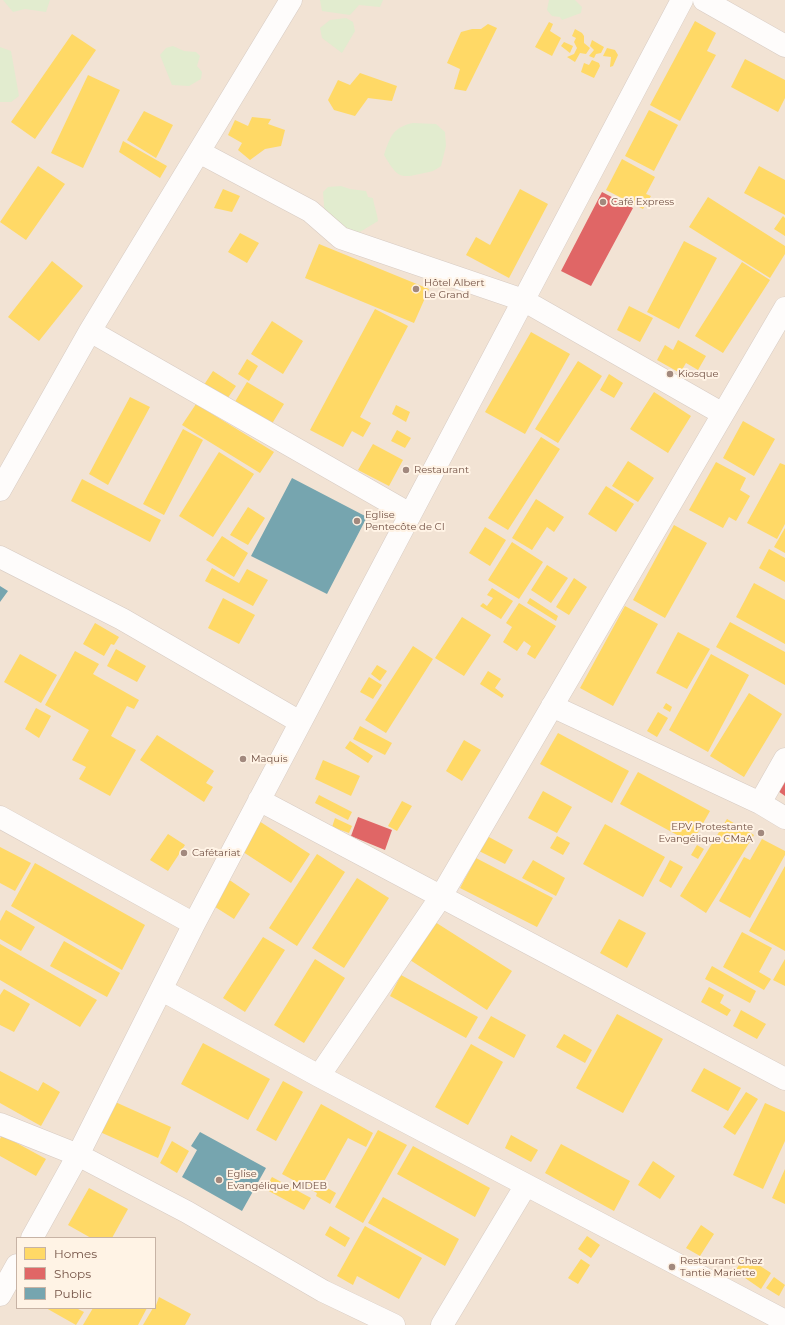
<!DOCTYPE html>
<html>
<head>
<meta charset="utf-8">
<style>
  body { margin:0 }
  #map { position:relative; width:785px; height:1325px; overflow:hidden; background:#f6eee5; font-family:Montserrat,sans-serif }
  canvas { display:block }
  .legend { position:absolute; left:16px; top:1237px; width:140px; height:72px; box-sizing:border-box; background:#fff3e5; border:1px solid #c7b3a5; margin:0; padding:5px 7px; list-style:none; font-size:12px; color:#745346 }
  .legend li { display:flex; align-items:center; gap:8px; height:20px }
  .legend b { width:20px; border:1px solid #c7b3a5 }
</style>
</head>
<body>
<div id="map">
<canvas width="785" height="1325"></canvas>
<ul class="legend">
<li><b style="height:11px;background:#ffd966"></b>Homes</li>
<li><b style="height:11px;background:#e06666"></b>Shops</li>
<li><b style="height:11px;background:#76a5af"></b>Public</li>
</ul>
</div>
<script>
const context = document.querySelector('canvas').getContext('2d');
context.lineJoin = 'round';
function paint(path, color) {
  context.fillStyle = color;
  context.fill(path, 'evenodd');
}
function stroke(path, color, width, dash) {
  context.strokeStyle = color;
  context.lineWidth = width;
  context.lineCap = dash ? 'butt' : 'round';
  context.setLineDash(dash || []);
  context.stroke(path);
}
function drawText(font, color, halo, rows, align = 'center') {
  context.font = font + ' Montserrat,sans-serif';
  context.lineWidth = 4;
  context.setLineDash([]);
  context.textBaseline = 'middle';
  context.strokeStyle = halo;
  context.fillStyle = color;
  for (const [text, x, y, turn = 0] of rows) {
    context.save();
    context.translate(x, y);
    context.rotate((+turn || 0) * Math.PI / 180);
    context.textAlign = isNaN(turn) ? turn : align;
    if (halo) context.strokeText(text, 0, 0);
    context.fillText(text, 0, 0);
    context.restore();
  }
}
const residential = new Path2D(`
  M0 0H785V1325H0ZM17 1238H155V1308H17Z`);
const green = new Path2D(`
  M3 0H50L46 12 25 9 13 12Z
  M320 0H383L380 7 359 5 350 15 322 11Z
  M549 0H575L582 7 581 13 562 20 560 17 552 16 547 10Z
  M346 18 353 22 355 31 342 53 322 38 320 28 330 20Z
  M173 46 184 51 196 52 200 56 197 66 202 72 201 79 189 86 172 85 160 55 166 48Z
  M0 47 11 51 19 96 11 102H0Z
  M413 123 436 124 445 132 446 146 441 166C435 170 432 172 424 173 399 179 398 178 384 155 390 137 393 127 413 123Z
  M341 186 350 189 366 191 368 197 373 198C374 206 377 212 378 221L355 235 325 219 323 192 328 187Z`);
const homes = new Path2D(`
  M695 21 716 33 707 51 716 55 680 121 650 105Z
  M549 22 553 24 550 31 561 38 552 56 535 47Z
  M488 24 497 28 466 91 454 89 460 69 447 63 461 32 472 29H481Z
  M575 29 582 33 584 36V43L590 48 586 54 580 53 575 62 567 57 574 54 577 48 574 42 576 38 572 36Z
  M72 34 96 50 35 139 11 122Z
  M592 40 604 47 601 53 596 54 594 58 589 56 594 50 590 46Z
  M564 42 573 46 570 53 561 46Z
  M607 48 615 50 618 55 613 66 610 67 611 57 603 56Z
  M745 59 785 80V98L778 112 731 87Z
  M592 60 599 63 600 66 594 78 581 72 584 63 589 65Z
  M360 73 397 86 392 101 368 98 355 116 334 110 328 100 338 80 350 85Z
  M88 75 120 90 83 168 51 153Z
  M649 110 678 125 654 171 625 156Z
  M144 111 173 125 156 158 127 140Z
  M252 117 271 119 268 124 285 130 281 146 265 149 250 160 238 150 242 143 228 135 235 120 248 126Z
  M123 141 167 166 160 178 119 152Z
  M622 159 655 177 646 194 651 196 643 209 606 190Z
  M38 166 65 184 26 240 0 222Z
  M759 166 785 180V215L744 193Z
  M223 189 240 196 232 212 214 208Z
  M520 189 548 204 509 278 466 255 476 237 490 245Z
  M708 197 785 246V254L770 278 689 227Z
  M783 216 785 218V236L774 229Z
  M240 233 259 243 247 263 228 252Z
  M684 241 717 258 679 329 647 312Z
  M319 244 429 289 414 323 305 278Z
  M52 261 83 286 39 341 8 317Z
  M742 262 770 280 723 353 695 336Z
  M629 306 653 318 640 342 617 330Z
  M375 309 408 326 360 417 371 423 363 437 352 431 343 447 310 430Z
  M272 321 303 341 283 374 251 354Z
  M531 332 570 354 525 434 485 412Z
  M678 340 706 356 698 370 686 363 680 373 657 360 665 345 673 350Z
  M247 359 258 366 249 381 238 374Z
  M578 361 602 376 558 443 535 429Z
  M213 371 236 386 225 402 202 388Z
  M609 374 623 383 614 398 600 390Z
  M247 382 284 404 270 427 233 405Z
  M654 392 691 416 668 453 630 429Z
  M130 397 150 407 108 485 89 474Z
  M196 404 274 452 260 473 182 425Z
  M396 405 410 412 406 422 392 414Z
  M743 421 775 439 754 476 723 458Z
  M183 429 203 440 164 515 143 504Z
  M397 430 411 438 405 448 391 441Z
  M541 437 560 449 508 530 488 518Z
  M373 444 403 460 389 486 358 470Z
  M219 452 254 474 213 537 179 516Z
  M628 461 654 478 638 502 612 486Z
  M716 462 746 478 740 490 750 496 736 521 729 517 723 528 689 510Z
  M780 463 785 465V524L777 539 747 523Z
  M82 479 161 520 150 542 71 501Z
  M606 486 634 504 616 532 588 514Z
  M536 499 564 517 554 532 547 527 532 550 512 538Z
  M248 507 265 518 248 545 230 535Z
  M674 525 707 543 665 618 633 600Z
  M485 527 506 540 490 566 469 553Z
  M785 528V553L774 547Z
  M222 536 248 553 234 577 206 560Z
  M512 542 543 562 519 599 488 580Z
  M769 549 785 558V582L759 568Z
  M547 565 568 578 551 603 531 590Z
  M212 568 239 583 247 569 268 580 253 606 205 581Z
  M574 578 587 587 569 615 556 607Z
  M754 583 785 600V644L736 617Z
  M492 588 513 601 501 619 480 606 483 603 487 606 493 598 487 595Z
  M223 598 255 615 239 644 208 628Z
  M530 598 558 616 556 621 527 603Z
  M519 603 556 626 535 659 527 654 531 646 524 641 517 651 503 642 512 627 506 623Z
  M625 606 658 624 613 706 580 688Z
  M462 617 491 635 464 676 435 658Z
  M730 622 785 652V685L716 647Z
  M95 623 119 637 114 645 111 644 104 656 83 644Z
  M678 632 710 649 687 689 656 673Z
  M413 646 433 659 386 733 365 720Z
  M116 649 146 666 137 682 107 666Z
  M75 651 99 664 93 674 139 700 134 709 127 706 111 736 136 750 110 796 79 779 86 767 72 760 89 730 45 705Z
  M20 654 57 675 41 703 4 682Z
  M711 654 749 675 708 752 669 730Z
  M377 665 387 671 380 681 371 674Z
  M488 671 501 679 495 688 504 695 502 698 480 684Z
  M369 677 382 685 373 699 360 692Z
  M749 693 782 714 744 777 710 756Z
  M666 703 672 707 670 712 663 708Z
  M36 708 51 716 39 738 25 729Z
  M658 712 668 718 657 737 647 731Z
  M360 726 392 743 385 755 353 739Z
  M558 733 629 771 612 803 540 764Z
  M157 735 214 771 206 783 213 787 204 802 140 760Z
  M464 740 481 750 462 781 446 771Z
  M350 741 373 756 368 763 345 748Z
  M323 760 360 776 351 796 315 779Z
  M638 772 710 811 692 843 620 804Z
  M543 791 572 807 557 833 528 818Z
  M319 795 352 812 348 820 315 803Z
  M402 801 412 806 397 831 388 826Z
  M335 818 352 826 349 833 332 827Z
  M727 819 754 835 706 913 680 896Z
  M259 821 310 854 291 883 240 850Z
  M605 824 665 857 643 897 583 864Z
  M168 834 185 845 168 871 150 860Z
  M487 836 513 850 505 864 479 851Z
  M557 836 570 843 563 855 550 848Z
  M762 839 785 851V855L750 918 719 901 744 857 750 860Z
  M697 845 704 849 698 859 691 855Z
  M0 847 31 863 15 891 0 883Z
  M317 854 345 872 297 946 269 928Z
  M476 858 553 898 537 927 460 888Z
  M533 860 565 878 556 896 522 878Z
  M670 860 683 867 671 888 659 881Z
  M35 863 145 925 122 970 11 906Z
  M785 866V951L749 931Z
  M357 878 389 898 344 968 312 948Z
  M228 879 250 894 234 919 212 905Z
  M6 910 35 927 21 951 0 939V921Z
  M619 919 646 933 627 968 600 953Z
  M435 922 512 971 487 1010 410 960Z
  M742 932 772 948 759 972 771 979 764 990 723 967Z
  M263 937 285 950 245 1012 223 998Z
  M64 941 120 973 107 997 50 966Z
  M0 944 97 1000 80 1027 0 980Z
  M315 959 345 978 304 1043 274 1025Z
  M785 959V986L773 980Z
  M712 966 756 991 750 1003 705 979Z
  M401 975 478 1017 466 1038 390 996Z
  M709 987 724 995 720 1003 731 1010 727 1016 701 1002Z
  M4 989 30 1004 14 1032 0 1025V995Z
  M741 1010 766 1024 757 1039 733 1026Z
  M617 1014 663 1039 623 1113 576 1088Z
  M491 1016 526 1035 514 1058 478 1038Z
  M564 1034 592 1050 585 1063 556 1047Z
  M203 1043 270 1079 248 1120 181 1084Z
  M471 1044 503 1062 468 1125 435 1107Z
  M704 1068 741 1088 728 1111 691 1091Z
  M0 1071 38 1091 43 1082 60 1092 41 1126 0 1103Z
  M283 1081 303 1092 276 1141 256 1130Z
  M746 1092 758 1099 735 1135 723 1127Z
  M113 1101 171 1127 158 1158 100 1132Z
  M765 1103 785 1112V1141L763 1189 733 1175Z
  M321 1104 373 1133 366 1147 348 1138 322 1185 336 1193 330 1204 316 1196 317 1193 282 1174Z
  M378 1130 407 1145 363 1223 335 1207Z
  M2 1135 46 1159 36 1176 0 1156V1139Z
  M511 1135 538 1150 531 1162 505 1148Z
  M172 1141 189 1151 177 1173 160 1163Z
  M561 1144 630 1181 614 1211 545 1173Z
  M413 1146 490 1188 475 1217 397 1174Z
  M653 1161 675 1176 660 1199 638 1185Z
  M785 1169V1204L772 1198Z
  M272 1177 311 1198 304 1210 265 1189Z
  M89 1188 128 1209 112 1238H91L68 1225Z
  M383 1197 459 1239 445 1266 368 1223Z
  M701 1225 714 1234 700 1256 686 1248Z
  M330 1226 350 1238 345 1247 325 1235Z
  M365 1226 422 1258 399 1299 357 1276 353 1285 337 1276Z
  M587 1236 600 1245 591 1258 578 1249Z
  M745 1256 771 1273 761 1289 735 1271Z
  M581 1259 590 1265 578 1284 568 1278Z
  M774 1277 785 1285 779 1296 766 1288Z
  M159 1297 191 1314 185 1325H143L153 1308H155Z
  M46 1308H76L84 1312 76 1325Z
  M93 1308H147L138 1325H83Z`);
const shops = new Path2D(`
  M602 192 633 208 591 286 561 271Z
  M785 778V796L778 791Z
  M358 817 392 830 385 850 351 836Z`);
const public = new Path2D(`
  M292 478 367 517 327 594 251 556Z
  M0 586 8 591 0 602Z
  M200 1132 266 1168 242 1211 182 1177 197 1150 191 1146Z`);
const street = new Path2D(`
  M704 0 785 46
  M199 152 310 211 341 238 523 300 723 414
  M90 331 410 514
  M0 490 90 331 291 0
  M0 557 122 619 300 722
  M552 706 760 803 785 818
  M259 800 785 1079
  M760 803 785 759
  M0 817 194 924
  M162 990 319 1076 785 1321
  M319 1076 440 898 785 308
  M0 1124 78 1155 187 1212 323 1291 394 1325
  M32 1238 78 1155 194 924 682 0
  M0 1295 17 1265
  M442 1325 526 1185`);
const markers = [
  [603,202,4,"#a2897e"],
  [416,289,4,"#a2897e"],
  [670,374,4,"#a2897e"],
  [406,470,4,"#a2897e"],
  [357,521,4,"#a2897e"],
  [243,759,4,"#a2897e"],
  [761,833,4,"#a2897e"],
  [184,853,4,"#a2897e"],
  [219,1180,4,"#a2897e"],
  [672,1267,4,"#a2897e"]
];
const poiNames = [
  ["Café Express",611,202],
  ["Hôtel Albert",424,283],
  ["Le Grand",424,295],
  ["Kiosque",678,374],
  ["Restaurant",414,470],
  ["Eglise",365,515],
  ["Pentecôte de CI",365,527],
  ["Maquis",251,759],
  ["EPV Protestante",753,827,"right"],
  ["Evangélique CMaA",753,839,"right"],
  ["Cafétariat",192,853],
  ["Eglise",227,1174],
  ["Evangélique MIDEB",227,1186],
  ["Restaurant Chez",680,1261],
  ["Tantie Mariette",680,1273]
];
paint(residential, '#f2e3d4');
paint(green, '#e2eccf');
paint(homes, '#ffd966');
paint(shops, '#e06666');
paint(public, '#76a5af');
stroke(street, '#d7cbc3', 23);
stroke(street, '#fefcfb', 22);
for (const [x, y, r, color] of markers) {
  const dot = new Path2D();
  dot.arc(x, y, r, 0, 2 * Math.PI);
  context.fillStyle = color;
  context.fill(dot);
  stroke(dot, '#fff3e5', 1.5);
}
drawText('10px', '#745346', '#fff3e5', poiNames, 'left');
</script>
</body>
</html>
